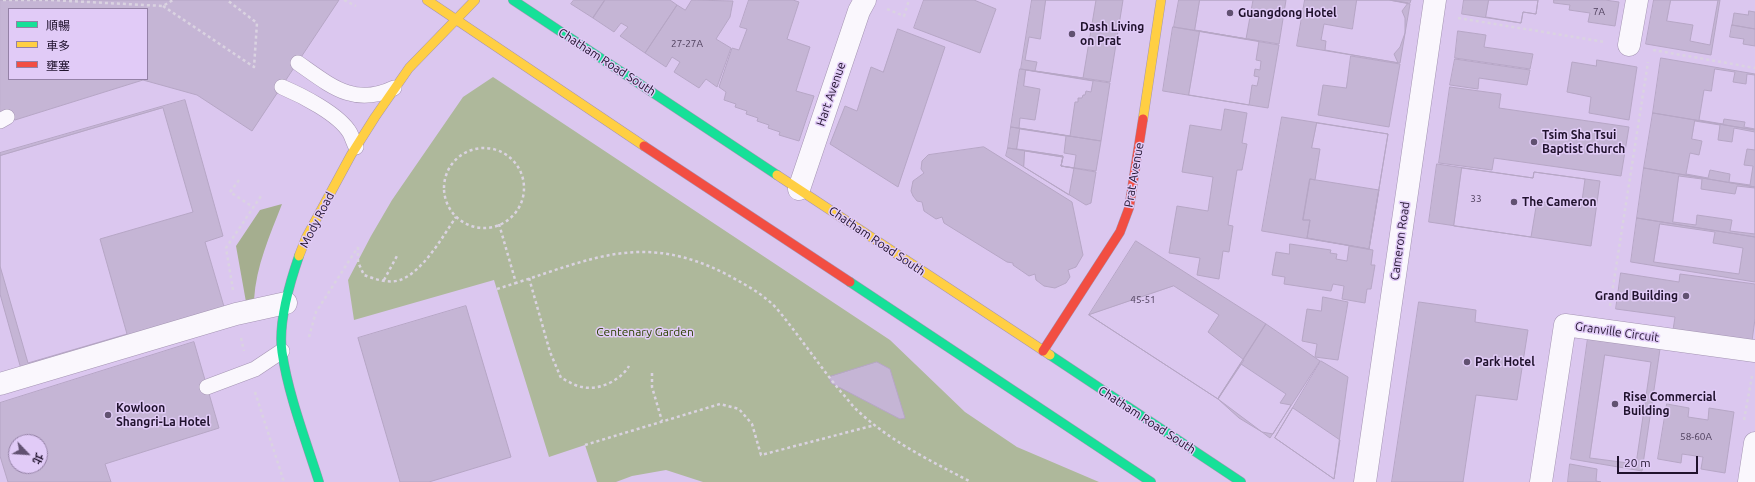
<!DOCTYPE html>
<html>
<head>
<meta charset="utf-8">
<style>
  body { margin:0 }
  #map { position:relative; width:1755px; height:482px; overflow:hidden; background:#dbc7ef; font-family:Ubuntu,"Noto Sans TC",sans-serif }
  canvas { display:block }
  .legend { position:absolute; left:8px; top:8px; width:140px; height:72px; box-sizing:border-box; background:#e1cbf7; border:1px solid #9481a6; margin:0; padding:5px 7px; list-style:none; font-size:12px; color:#20122d }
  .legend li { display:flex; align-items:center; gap:8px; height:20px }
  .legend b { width:20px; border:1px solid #9481a6 }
  .north { position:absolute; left:8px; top:434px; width:40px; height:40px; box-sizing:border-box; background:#e1cbf7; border:1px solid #9481a6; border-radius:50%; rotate:115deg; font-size:11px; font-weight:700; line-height:16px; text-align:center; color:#20122d }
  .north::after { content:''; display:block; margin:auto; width:14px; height:18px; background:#615171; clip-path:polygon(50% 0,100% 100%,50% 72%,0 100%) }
  .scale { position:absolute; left:1617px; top:456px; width:81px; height:18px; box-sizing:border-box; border:2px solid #20122d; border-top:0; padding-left:5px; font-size:12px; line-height:14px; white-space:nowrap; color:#20122d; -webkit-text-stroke:3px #e1cbf7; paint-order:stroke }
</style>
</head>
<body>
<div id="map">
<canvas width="1755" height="482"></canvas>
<ul class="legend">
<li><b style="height:5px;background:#16e098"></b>順暢</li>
<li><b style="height:5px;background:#ffcf43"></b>車多</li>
<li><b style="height:5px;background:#f24e42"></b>壅塞</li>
</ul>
<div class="north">北</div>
<div class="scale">20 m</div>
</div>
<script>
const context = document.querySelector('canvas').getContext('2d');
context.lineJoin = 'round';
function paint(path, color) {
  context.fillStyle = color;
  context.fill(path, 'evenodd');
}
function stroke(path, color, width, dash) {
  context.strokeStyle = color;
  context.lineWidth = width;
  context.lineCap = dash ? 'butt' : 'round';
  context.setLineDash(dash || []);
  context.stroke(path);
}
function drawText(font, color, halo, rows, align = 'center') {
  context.font = font + ' Ubuntu,sans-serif';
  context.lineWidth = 3;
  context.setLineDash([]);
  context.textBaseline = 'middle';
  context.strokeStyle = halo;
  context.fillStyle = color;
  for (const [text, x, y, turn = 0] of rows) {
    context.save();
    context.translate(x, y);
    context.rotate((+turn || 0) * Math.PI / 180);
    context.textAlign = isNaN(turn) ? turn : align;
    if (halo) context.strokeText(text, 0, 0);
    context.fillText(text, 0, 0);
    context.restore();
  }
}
const green = new Path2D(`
  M493 77 890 340 965 412 1017 447 1099 482H703L666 470 632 476 616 482H597L585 445 549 457 494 280 354 320 348 280 371 236 392 200 463 97Z`);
const forest = new Path2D(`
  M282 204C270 235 256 266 254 300L246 302 236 246 260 210Z`);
const building = new Path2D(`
  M0 0H339L252 131 197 95 143 80 15 120 0 114ZM9 9H147V79H9Z
  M574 0H605L593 18 571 4Z
  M605 0H670L677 5 645 53 620 36 628 27 621 23 614 32 593 18Z
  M692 0 733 1 730 17 716 39 731 48 717 87 706 79 699 88 674 72 680 62 672 57 666 67 645 53 677 5 685 10Z
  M749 0H793L799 2 787 39 810 47 796 91 814 96 799 141 779 135 780 132 768 128 769 125 757 121 758 118 746 114 747 111 735 107 736 104 724 100 726 92 719 87 732 48 739 50 747 29 740 27Z
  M924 0H974L996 9 980 53 914 28Z
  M1032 0H1123L1110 82 1021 69Z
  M1046 0H1096L1083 78 1035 71 1037 62 1025 60 1029 37 1040 39Z
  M1179 0H1286L1279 44 1174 27Z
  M1200 0H1253L1246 39 1195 30Z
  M1305 0H1389L1410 4 1400 63 1297 46Z
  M1357 0H1389L1408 3 1402 11 1405 18V33L1400 47 1394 54 1398 63 1325 50 1326 41 1321 40 1324 24 1352 29Z
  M1392 0H1411L1410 3Z
  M1464 0H1538L1536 14 1523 12 1521 23 1462 14Z
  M1489 0H1538L1536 14 1523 12 1521 23 1486 17Z
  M1554 0H1605L1619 2 1615 26 1588 22 1590 13 1569 10 1570 5 1554 3Z
  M1654 0H1720L1711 55 1646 44Z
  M1671 0H1718L1710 45 1690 41 1693 25 1667 21Z
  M1749 11 1755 12V29L1732 25 1734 13 1748 15Z
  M1732 25 1755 29V46L1743 44 1744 39 1730 37Z
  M1173 27 1279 45 1268 108 1163 91Z
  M898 29 945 47 898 187 830 144 845 106 857 111 871 67 883 72Z
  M1200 31 1259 41 1256 60 1261 61 1260 70 1255 69 1254 76 1259 77 1257 86 1252 85 1249 105 1189 95Z
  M1458 31 1486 35 1484 47 1533 54 1530 69 1455 58Z
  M1351 56 1400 64 1389 127 1318 115 1323 85 1346 88Z
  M1661 58 1755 74V130L1653 113Z
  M1455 59 1530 70 1527 85 1479 78 1478 89 1450 85Z
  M1597 60 1637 67 1629 120 1589 113 1591 97 1567 92 1572 62 1596 66Z
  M1020 69 1110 83 1101 141 1011 127Z
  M1715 69 1735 72 1733 82 1746 84 1747 74 1755 75V129L1744 127 1745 122 1724 119 1723 124 1699 120 1704 90 1711 91Z
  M1026 70 1093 81 1091 92 1086 91 1085 95H1083L1082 98H1078V102H1075L1070 136 1019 128 1020 118 1035 120 1040 89 1024 86Z
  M1450 87 1501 94 1499 108 1629 127 1621 176 1494 158 1492 170 1439 163Z
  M185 100 223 236 205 242 225 310 21 369 0 294V153Z
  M163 108 193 212 100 239 127 334 28 363 0 266V156Z
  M1225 109 1247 113 1242 143 1247 144 1242 170H1237L1228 225 1233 226 1229 252 1223 251 1219 279 1197 275 1200 258 1169 253 1177 206 1208 211 1213 177 1182 172 1190 125 1221 130Z
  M1653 113 1755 130V187L1644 168Z
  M1282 117 1388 134 1369 249 1262 231Z
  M1695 121 1720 125 1718 140 1732 142 1734 128 1755 132V150L1747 149 1744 165 1753 166 1750 185 1729 182 1730 174 1710 170 1708 178 1686 174 1690 153 1699 155 1702 141 1692 139Z
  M1317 123 1388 134 1369 249 1307 238 1310 220H1303L1310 179 1315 180 1320 149 1312 148Z
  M1011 127 1101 141 1096 171 1061 166 1063 156 1008 148Z
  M1020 129 1066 136 1064 153 1076 155 1074 168 1061 166 1063 156 1017 149Z
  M984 147 1072 202 1083 255 1076 267 1068 270 1070 277 1066 283 1055 288 1044 286 1036 280 1035 274 1029 276 1013 265V263L1007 262 944 223 942 217 936 219 924 211 922 202 917 201 913 196 911 191 913 181 924 173 921 169 922 161 928 155Z
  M1008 148 1063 157 1061 166 1096 172 1091 203 1086 205 1006 156Z
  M1025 151 1063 157 1061 166 1074 168 1069 195 1024 167Z
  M1437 164 1533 178 1534 172 1600 181 1591 246 1429 222Z
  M1462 168 1533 178 1534 172 1585 179 1581 208 1537 201 1531 237 1454 226Z
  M1644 168 1755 187V237L1637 218Z
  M1679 176 1702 179 1701 189 1735 194 1737 186 1755 188V234L1730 231 1732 220 1697 215 1696 225 1673 222Z
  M1310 179 1379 190 1369 249 1307 238 1310 220H1303Z
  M1637 218 1755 237V282L1631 262Z
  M1660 224 1715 232 1713 243 1743 248 1739 274 1654 262Z
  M1136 241 1266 324 1218 399 1089 315Z
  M1290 244 1331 250 1330 253 1337 254 1336 259 1347 261 1349 246 1373 250 1371 265H1375L1371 289H1367L1365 303 1342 299 1344 286 1333 284 1331 291 1284 284 1285 277 1272 275 1276 252 1289 254Z
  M1621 273 1679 282 1680 274 1755 284V319L1752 341 1673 330 1675 317 1616 309Z
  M1174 286 1219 315 1208 332 1244 360 1218 399 1089 315Z
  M1323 297 1348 302 1338 360 1315 357 1317 344 1302 341 1307 309 1321 311Z
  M1419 302 1476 310 1475 322 1528 330 1517 400 1476 395 1463 482H1392Z
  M466 306 511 457 429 482H400L358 338Z
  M1266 324 1320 361 1270 438 1218 399Z
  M1588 338 1660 349 1642 471 1571 459Z
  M194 342 219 428 105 464 111 482H8L0 456V403ZM16 442H40V466H16Z
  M1605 355 1651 362 1636 464 1590 458Z
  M1321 361 1348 377 1334 479 1275 438Z
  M877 362 890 369 905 418 900 419 831 383 829 377Z
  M1241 364 1286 394 1280 403 1291 405 1273 434 1262 432 1239 418 1218 399Z
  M1667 404 1689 408 1688 417 1708 420 1709 408 1734 412 1725 473 1701 469 1703 457 1682 454 1681 463 1658 459Z
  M1293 408 1340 440 1334 479 1275 438Z
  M1570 464 1597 469 1596 481 1601 482H1568Z`);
const path = new Path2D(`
  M344 0 356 6
  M887 9 904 16 909 0
  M1458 18 1605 42
  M1653 50 1755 68
  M444 188a40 40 0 1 1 80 0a40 40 0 1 1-80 0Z
  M239 180 230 192 253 207
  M499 224 516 283C596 257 645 233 726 274 744 284 764 294 778 310 800 337 819 365 841 392 847 398 852 406 859 412 893 443 931 461 971 482
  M358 247V262L364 275C375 279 388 284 400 280 423 272 443 236 456 217
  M529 278 550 352 561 378C568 381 575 386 582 387 599 391 621 380 629 366
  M384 280 398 254
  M497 289 516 283
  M233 290 226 248 261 196
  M1610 306 1648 62
  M309 337 316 312 358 247
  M241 338 244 351
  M652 373V387L662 421
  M255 392 284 482
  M1744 420 1752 376
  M585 445 720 404 739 409 752 424 761 455 875 425`);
const lane = new Path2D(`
  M298 63C331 86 354 107 394 88
  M282 87C301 95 339 114 350 133 352 137 354 143 356 147
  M0 121 7 117
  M207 387 255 369 282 351`);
const street = new Path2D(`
  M1629 45 1637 0
  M799 189 859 11 865 0
  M0 384 236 314 286 303
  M1365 482 1435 0
  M1541 482 1565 325 1755 351
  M1749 482 1755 443`);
const fast = new Path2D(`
  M513 0 777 175
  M299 256C290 282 278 323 282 352 288 394 306 441 319 482
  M850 282 1151 482
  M1050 355 1241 482`);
const slow = new Path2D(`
  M427 0 644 146
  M1143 119 1161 0
  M777 175 1050 355
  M299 256 306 238 351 155 375 117 409 68 475 0`);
const jam = new Path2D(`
  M644 146 850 282
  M1043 351 1120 232 1129 208 1143 119`);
const pathBridge = new Path2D(`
  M3 0H50L163 6 173 0
  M163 6 254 67 257 23 227 0`);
const markers = [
  [1230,13,4,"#615171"],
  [1072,34,4,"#615171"],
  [1534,142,4,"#615171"],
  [1514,202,4,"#615171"],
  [1686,296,4,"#615171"],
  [1467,362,4,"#615171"],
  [1615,404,4,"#615171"],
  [108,415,4,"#615171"]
];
const numberNames = [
  ["7A",1599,12],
  ["27-27A",687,44],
  ["33",1476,199],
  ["45-51",1143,300],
  ["58-60A",1696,437]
];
const poiNames = [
  ["Guangdong Hotel",1238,13],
  ["Dash Living",1080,27],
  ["on Prat",1080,41],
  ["Tsim Sha Tsui",1542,135],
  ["Baptist Church",1542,149],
  ["The Cameron",1522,202],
  ["Grand Building",1678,296,"right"],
  ["Park Hotel",1475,362],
  ["Rise Commercial",1623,397],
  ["Building",1623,411],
  ["Kowloon",116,408],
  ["Shangri-La Hotel",116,422]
];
const streetNames = [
  ["Chatham Road South",607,62,33],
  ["Hart Avenue",831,94,-71],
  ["Prat Avenue",1134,175,-80],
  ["Mody Road",317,220,-63],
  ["Chatham Road South",877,241,34],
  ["Cameron Road",1400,241,-82],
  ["Granville Circuit",1617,332,8],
  ["Chatham Road South",1147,420,33]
];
const parkNames = [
  ["Centenary Garden",645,332]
];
paint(green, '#aeb89b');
paint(forest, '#a5ae8f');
paint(building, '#c5b5d5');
stroke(building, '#b6a6c5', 1);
stroke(lane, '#a494b3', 16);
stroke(street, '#a494b3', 23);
stroke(fast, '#a494b3', 10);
stroke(slow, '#a494b3', 10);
stroke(jam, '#a494b3', 10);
stroke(path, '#dad3e1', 2.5, [3, 3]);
stroke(lane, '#faf7fd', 15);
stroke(street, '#faf7fd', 22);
stroke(fast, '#16e098', 9);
stroke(slow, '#ffcf43', 9);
stroke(jam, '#f24e42', 9);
stroke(pathBridge, '#dad3e1', 2.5, [3, 3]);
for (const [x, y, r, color] of markers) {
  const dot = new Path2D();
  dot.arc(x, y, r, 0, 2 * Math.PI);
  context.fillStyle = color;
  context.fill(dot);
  stroke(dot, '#e1cbf7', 1.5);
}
drawText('10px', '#4b3c59', null, numberNames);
drawText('bold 12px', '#20122d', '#e1cbf7', poiNames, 'left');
drawText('12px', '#20122d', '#e1cbf7', streetNames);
drawText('12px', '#2c4100', '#e1cbf7', parkNames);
</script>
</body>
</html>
